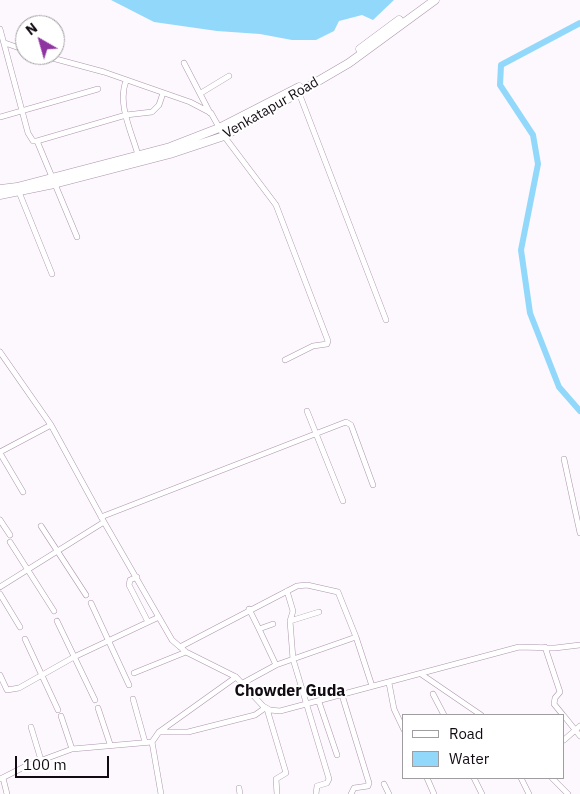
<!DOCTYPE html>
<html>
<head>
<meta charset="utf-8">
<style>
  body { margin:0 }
  #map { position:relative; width:580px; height:794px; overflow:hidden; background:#fdf8fd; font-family:"IBM Plex Sans",sans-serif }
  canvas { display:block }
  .legend { position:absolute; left:402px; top:714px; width:162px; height:65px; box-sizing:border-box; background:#fff; border:1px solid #a09da1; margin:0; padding:6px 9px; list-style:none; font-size:15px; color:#120a13 }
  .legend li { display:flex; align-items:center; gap:10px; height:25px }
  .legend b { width:25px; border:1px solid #a09da1 }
  .north { position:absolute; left:15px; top:15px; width:50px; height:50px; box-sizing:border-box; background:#fff; border:1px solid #a09da1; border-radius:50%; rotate:322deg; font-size:14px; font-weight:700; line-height:20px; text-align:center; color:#120a13 }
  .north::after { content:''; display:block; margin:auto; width:18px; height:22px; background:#8f35a1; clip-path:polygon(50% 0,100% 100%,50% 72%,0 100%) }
  .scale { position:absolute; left:15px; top:756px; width:94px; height:22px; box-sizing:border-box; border:2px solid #120a13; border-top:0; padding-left:6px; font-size:15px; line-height:18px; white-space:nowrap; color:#120a13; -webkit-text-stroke:4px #fff; paint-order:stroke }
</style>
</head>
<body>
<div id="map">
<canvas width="580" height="794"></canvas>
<ul class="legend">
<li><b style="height:6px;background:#fff"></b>Road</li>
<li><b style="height:14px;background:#92d8fa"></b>Water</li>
</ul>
<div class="north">N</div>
<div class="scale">100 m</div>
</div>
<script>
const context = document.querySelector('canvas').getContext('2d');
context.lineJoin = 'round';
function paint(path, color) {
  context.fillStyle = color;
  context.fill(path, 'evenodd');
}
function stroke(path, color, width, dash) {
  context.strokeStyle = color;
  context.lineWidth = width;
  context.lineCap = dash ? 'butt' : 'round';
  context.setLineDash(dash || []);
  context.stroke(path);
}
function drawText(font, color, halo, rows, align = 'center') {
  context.font = font + ' "IBM Plex Sans",sans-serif';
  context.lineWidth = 4;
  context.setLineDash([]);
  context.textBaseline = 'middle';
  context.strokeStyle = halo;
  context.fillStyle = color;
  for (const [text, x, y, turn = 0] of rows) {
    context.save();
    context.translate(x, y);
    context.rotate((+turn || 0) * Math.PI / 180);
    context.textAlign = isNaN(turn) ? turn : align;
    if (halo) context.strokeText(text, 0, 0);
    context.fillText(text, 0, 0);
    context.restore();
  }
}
const water = new Path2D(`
  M111 0H394L373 20 362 15 339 21 334 31 316 40H292L260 34 217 31 154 22Z`);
const canal = new Path2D(`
  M580 23 501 65 500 85 533 135 538 164 521 250 530 313 559 387 580 411`);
const street = new Path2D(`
  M0 29 28 133 33 141H37L77 237
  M5 43 25 50
  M41 55 104 72 190 102 211 113 224 136 276 205 328 341 327 344 313 346 285 360
  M184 63 210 113
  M126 81C117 104 132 133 138 155
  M201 93 229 76
  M299 93 386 320
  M0 117 98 89
  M37 141 126 115 152 112 159 105 163 93
  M19 192 52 274
  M0 352 51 425 104 522 172 640 186 652 236 677 263 706 270 710 280 711 519 647 555 648 580 645
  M307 411 343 501
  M0 452 51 425
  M0 453 23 492
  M564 459 580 533
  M101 517 346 422 351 425 373 485
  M0 520 10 535
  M41 526 86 595
  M10 542 54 611
  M137 577 130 580 129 585 148 622
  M0 587 104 522
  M287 591 293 611 290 621 293 659 329 779 327 783 317 786 316 794
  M0 594 20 627
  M91 603 129 685
  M249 609 259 629 273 624
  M57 621 95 700
  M290 621 319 612
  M259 629 276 665
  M356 637 372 686
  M25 639 58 710
  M180 647 297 586 307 585 338 592 356 637 276 665 243 683
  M545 647 560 692 555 698 554 704 563 715
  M134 673 186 652
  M421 674 481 715
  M0 675 7 690 19 688 74 657 159 617
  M389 683 394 709 404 730
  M433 694 444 715
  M342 695 369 783 368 786 354 788 351 794
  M133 699 145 742
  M319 702 337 755
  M98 708 110 744
  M267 709 286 773 276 779 277 794
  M61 716 72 749
  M564 716 580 736
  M31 727 41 760
  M160 732H188L255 715 265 708
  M564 740 580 726
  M3 778 7 794
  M427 778 434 794
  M474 778 482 794
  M521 778 529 794
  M552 778 568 794
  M0 779 26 766 72 749 152 742
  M384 784 389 794
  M239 788 240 794
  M161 794 152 742 159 732 236 677`);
const secondary = new Path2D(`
  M360 49 399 20
  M0 189 17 187 170 147 219 128 299 87
  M0 195 54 184 170 154 224 136 349 63 435 0`);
const streetNames = [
  ["Venkatapur Road",271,108,-30]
];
const quarterNames = [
  ["Chowder Guda",290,691]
];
paint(water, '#92d8fa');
stroke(canal, '#92d8fa', 6);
stroke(street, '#ac95ae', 6);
stroke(secondary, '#ac95ae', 9);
stroke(street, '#fff', 5);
stroke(secondary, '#fff', 8);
drawText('14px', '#120a13', '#fff', streetNames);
drawText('bold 16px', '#120a13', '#fff', quarterNames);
</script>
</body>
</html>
